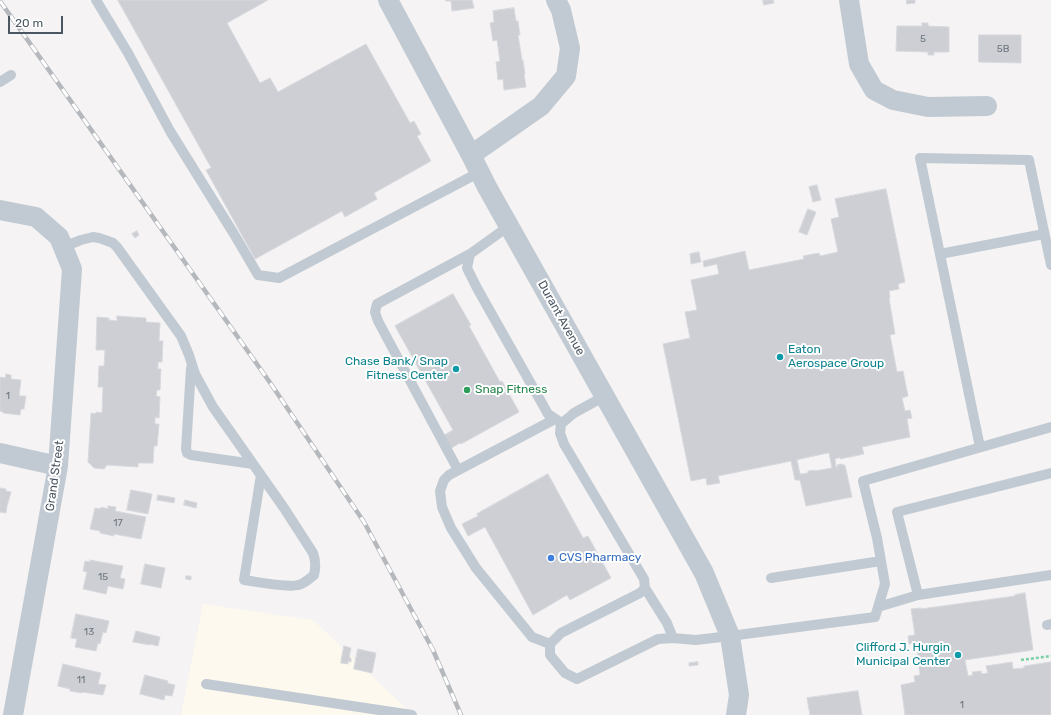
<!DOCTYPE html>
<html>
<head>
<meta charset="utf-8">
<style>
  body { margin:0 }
  #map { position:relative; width:1051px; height:715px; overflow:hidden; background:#f5f3f3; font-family:Rubik,sans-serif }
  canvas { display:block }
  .scale { position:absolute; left:8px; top:16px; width:55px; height:18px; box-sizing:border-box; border:2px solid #4a5661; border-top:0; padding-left:5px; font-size:12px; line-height:14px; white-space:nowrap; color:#4a5661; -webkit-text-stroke:3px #fff; paint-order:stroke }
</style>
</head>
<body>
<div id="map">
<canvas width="1051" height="715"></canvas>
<div class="scale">20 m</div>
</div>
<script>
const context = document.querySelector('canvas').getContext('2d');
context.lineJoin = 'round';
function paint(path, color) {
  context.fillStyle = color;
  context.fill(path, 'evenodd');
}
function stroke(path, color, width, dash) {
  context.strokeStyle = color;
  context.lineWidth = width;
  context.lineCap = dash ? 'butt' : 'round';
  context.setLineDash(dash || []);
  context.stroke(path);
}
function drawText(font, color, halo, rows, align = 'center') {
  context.font = font + ' Rubik,sans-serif';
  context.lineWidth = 4;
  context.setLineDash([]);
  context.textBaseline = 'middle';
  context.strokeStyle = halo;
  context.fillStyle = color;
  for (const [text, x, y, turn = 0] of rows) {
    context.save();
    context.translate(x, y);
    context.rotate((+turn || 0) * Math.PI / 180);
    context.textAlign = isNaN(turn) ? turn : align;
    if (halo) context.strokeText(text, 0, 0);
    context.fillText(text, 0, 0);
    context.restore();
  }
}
const commercial = new Path2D(`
  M203 604 313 620 413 715H181Z`);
const building = new Path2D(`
  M118 0H268L227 23 260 83 270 78 278 92 366 44 410 123 414 121 421 134 417 136 431 161 374 193 377 199 345 217 342 211 255 259 206 170 211 168Z
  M446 0H472L474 8 452 11 451 1H446Z
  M763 0H773L774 3 764 5Z
  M907 0H915V3L907 4Z
  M514 8 516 21H518L520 35H518L522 60H523L525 74H524L526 87 504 90 503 79 498 80 496 62 500 61 497 40 493 41 490 23 494 22 493 11Z
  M922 23H928V26L949 27V52H934V55H928V52L896 51 897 26H922Z
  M979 35H1021V63L979 62Z
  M817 185 821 200 813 202 809 187Z
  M886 189 905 282 898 284 899 289 889 291 890 297 889 298 895 334 890 335 897 372 903 371 908 396 902 398 905 411 910 410 912 418 907 419 910 437 862 447 864 454 840 459V457L835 459 836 467H838L837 465 843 464V466L845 465 852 497 806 506 800 480H795L791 461 718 476 720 483 707 485 706 478 691 481 663 344 690 338 685 312 697 310 691 280 719 274 717 264 704 267 703 261 745 251 749 270 804 259 803 256 819 253 820 256 838 252 831 219 839 217 835 199ZM829 453 832 468 815 471V470L808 471V473L800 474 797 460Z
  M808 209 816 212 807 235 799 232Z
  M137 231 139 235 135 238 132 234Z
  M699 252 701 262 691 264 690 254Z
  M453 294 471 325 469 326 500 382 502 381 519 412 461 444 460 443 448 450 441 437 453 430 395 326Z
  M117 316 146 318V322L160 323 159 341H163L162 362H158V369H161L160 390H157L156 396 160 397 159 418 155 417V424H159L157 446H154L153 463H138V467L107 465 104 469 94 468 88 462 91 413 96 414V412L102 413 103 387H98L99 366H104L105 350H96L97 317 109 318V320L117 321Z
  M6 374 11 375V379L21 380 19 396H26L24 409H21L20 415 3 413V412L0 411V377L5 378Z
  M548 474 583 538 588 536 611 578 570 600 567 595 533 615 485 527 468 536 462 524 478 516 477 514Z
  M0 488 6 489V491L11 492 7 506 6 513 0 512Z
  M131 490 152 494 148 514 127 510Z
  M158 495 175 498 174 503 157 500Z
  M185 500 197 503 196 508 184 505Z
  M108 506 116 507 115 511 146 517 141 539 114 534V536L100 533V531L90 529 95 508 100 509 101 507 108 509Z
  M90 560 123 566 120 578 125 579 123 589 108 586 106 594 83 589 87 572 83 571 85 561 90 562Z
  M145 564 165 568 161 588 141 584Z
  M186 576H191V580L186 579Z
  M1025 593 1033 650 965 660 968 676 973 675 972 672 981 671 982 674 988 673 986 666 1012 662 1013 669 1024 668V666L1051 662V715H905L901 685 915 682 914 676 920 675 916 643 909 644 908 636 915 635 911 609 921 608V609L1015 596V595Z
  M76 614 109 621 106 633 103 632 100 644 98 643 96 651 75 647 77 639 71 638Z
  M136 631 160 637 158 646 150 644V645L133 642Z
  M344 646 351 648 349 658H351V662L348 661V664L341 663Z
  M358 649 376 653 372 673 354 669Z
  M698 662V665L689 666V663Z
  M63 664 101 673 98 684 106 685 103 695 82 692V693L70 691V689L58 686Z
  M145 675 168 681 167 683 175 685 172 696 165 695 164 700 140 694Z
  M858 691 862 715H810L807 698Z`);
const path = new Path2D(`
  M1021 660 1051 656`);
const service = new Path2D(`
  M96 0 128 53 170 131 234 234 258 275 279 278 480 172
  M0 82 11 75
  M509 226 470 254 467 268 477 288 548 414 560 422
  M63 247 81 240 93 237 99 238 105 240 113 243 117 247 181 336 189 355 195 374 213 407 284 508 313 553C316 561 316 567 314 575 309 579 304 584 298 585 286 588 258 582 244 580L261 475
  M940 254 1044 234
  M191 368 186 449 187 453 191 455 253 464
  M605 396 574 413 561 424 560 433 564 444 644 579 645 588 640 593 561 633 550 644V655L565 673 577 679 658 639 673 638 696 640 730 636 875 617 885 584 877 538 863 481 1051 427
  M980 447 920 158 1029 160 1051 265
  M458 470 378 321 375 312 377 304 470 254
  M1051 473 897 512 918 595 1051 575
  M771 578 881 561
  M645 588 667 623 673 638
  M878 607 918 595
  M1047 625 1051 624
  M550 644 532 637 476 568 451 528 442 507 440 491 444 480 449 475 555 419
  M206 684 412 715`);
const minor = new Path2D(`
  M388 0 471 155 487 187 704 573 730 636 739 695 736 715
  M849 0 859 64 874 90 893 100 928 107 987 106
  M471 155 541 106 566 76 570 48 561 10 556 0
  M0 210 36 217 59 237 72 269 58 466 13 715
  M0 453 58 466`);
const rail = new Path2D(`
  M0 1 271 384 364 522 433 650 461 715`);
const markers = [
  [780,357,4,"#0f9aa8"],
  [456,369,4,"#0f9aa8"],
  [467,390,4,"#2e9e5b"],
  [551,558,4,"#3f7fe0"],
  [958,655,4,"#0f9aa8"]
];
const numberNames = [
  ["5",923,39],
  ["5B",1003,49],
  ["1",8,396],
  ["17",118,523],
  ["15",103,577],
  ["13",89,632],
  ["11",81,680],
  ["1",962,705]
];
const streetNames = [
  ["Durant Avenue",561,318,61],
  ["Grand Street",55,476,-82]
];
const cultureNames = [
  ["Eaton",788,350,"left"],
  ["Aerospace Group",788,364,"left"],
  ["Chase Bank/ Snap",448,362],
  ["Fitness Center",448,376],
  ["Clifford J. Hurgin",950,648],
  ["Municipal Center",950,662]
];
const leisureNames = [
  ["Snap Fitness",475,390]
];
const shopNames = [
  ["CVS Pharmacy",559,558]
];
paint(commercial, '#fdf9ef');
paint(building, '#cdcfd5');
stroke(building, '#d7d9de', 1);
stroke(path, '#7ad0a6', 2.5, [3, 2]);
stroke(service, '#c1cad2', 10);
stroke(minor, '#c1cad2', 20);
stroke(rail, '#b5b8bd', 4.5);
stroke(rail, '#fff', 3, [9]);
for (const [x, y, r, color] of markers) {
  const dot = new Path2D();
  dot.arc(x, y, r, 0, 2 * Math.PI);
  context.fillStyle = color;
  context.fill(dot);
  stroke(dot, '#fff', 1.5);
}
drawText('10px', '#6b747e', null, numberNames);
drawText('12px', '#4a5661', '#fff', streetNames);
drawText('12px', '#0d838f', '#fff', cultureNames, 'right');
drawText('12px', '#27864d', '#fff', leisureNames, 'left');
drawText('12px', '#366cbe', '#fff', shopNames, 'left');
</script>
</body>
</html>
